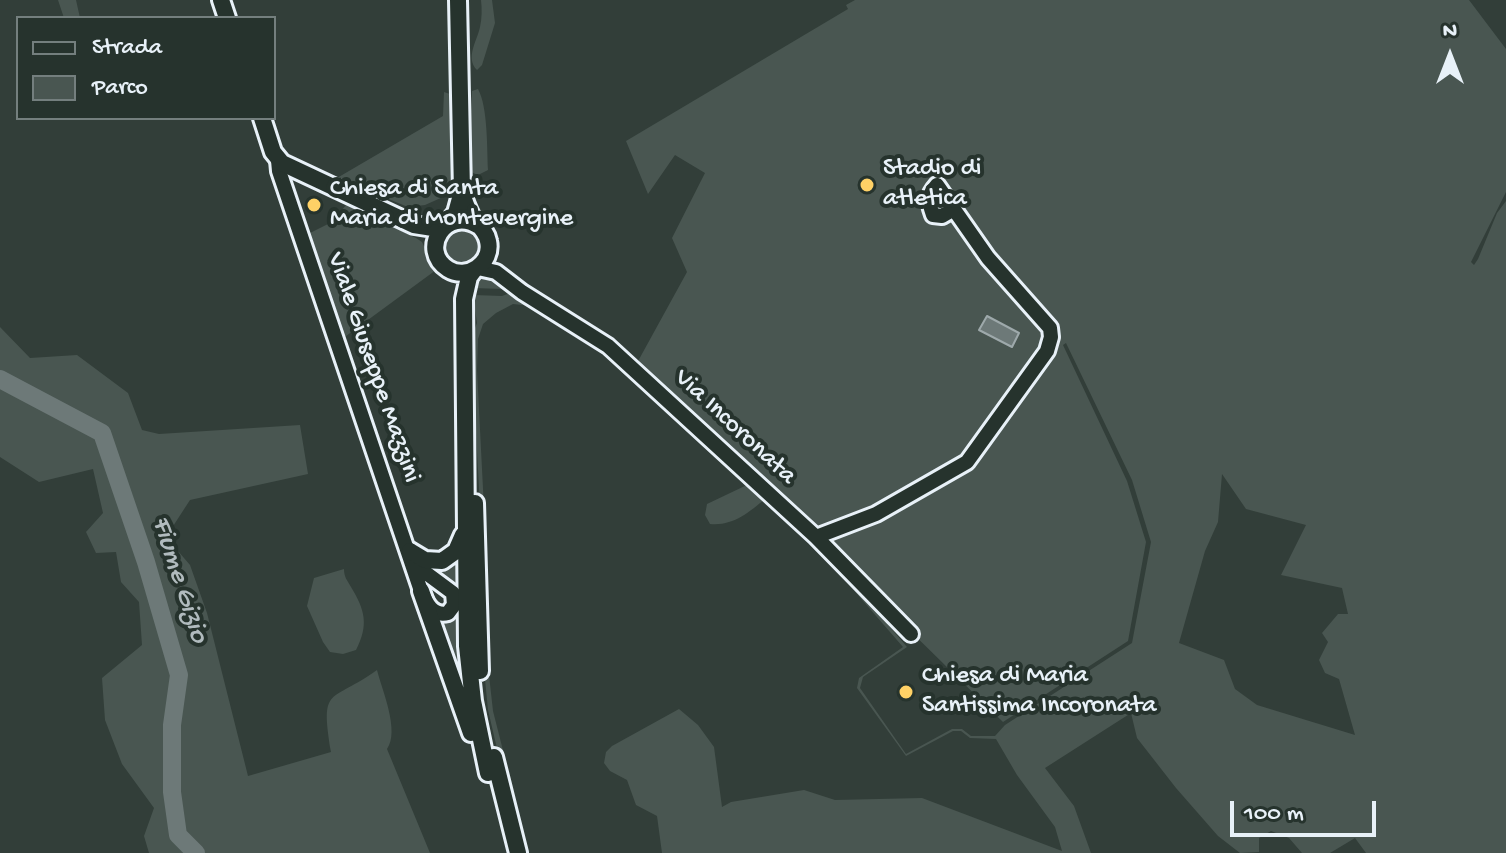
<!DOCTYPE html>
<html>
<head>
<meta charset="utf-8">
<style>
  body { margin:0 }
  #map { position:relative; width:1506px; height:853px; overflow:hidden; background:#323e39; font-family:"Gochi Hand",sans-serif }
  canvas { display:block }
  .legend { position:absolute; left:16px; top:16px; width:260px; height:104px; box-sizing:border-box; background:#26332d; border:2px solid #747f7e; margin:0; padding:10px 14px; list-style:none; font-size:24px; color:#e8f1f8 }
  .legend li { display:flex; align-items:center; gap:16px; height:40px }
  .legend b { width:40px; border:2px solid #747f7e }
  .north { position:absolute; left:1410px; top:16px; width:80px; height:80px; -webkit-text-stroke:6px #26332d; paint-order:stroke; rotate:0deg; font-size:22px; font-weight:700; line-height:32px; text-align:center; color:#e8f1f8 }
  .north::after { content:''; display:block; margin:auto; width:28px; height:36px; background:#e8f1f8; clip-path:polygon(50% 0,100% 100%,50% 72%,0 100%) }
  .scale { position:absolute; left:1230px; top:801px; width:146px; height:36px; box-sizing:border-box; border:4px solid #e8f1f8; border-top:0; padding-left:10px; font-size:24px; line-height:28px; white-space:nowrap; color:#e8f1f8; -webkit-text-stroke:6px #26332d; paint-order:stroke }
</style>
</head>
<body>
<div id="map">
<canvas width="1506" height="853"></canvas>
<ul class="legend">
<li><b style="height:10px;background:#26332d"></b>Strada</li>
<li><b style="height:22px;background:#495651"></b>Parco</li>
</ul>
<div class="north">N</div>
<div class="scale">100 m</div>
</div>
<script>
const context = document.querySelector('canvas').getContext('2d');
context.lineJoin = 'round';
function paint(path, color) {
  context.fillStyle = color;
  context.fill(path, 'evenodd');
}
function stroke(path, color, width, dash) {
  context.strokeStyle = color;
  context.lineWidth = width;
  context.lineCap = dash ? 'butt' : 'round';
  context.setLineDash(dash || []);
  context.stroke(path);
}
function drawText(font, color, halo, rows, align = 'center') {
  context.font = font + ' "Gochi Hand",sans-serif';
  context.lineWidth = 8;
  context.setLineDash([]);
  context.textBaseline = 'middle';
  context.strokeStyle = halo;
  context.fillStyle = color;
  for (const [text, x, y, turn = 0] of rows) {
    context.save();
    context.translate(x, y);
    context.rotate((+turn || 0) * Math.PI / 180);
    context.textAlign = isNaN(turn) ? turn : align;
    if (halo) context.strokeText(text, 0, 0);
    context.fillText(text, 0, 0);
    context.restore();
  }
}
const green = new Path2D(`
  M58 0H76L80 18H64Z
  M481 0H492L495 23 482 65 477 70C465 58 477 41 480 27 482 18 482 9 481 0Z
  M855 0H1469L1506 49V192L1471 262 1474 265 1478 259 1497 213 1506 201V853H1366L1355 838 1330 853H1302L1289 838 1271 831 1259 838V852L1240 853 1218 836 1176 788 1137 738 1131 713 1045 768 1074 806 1091 853H662L657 816 636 805 627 780 610 771 604 763 606 752 612 746 679 709 698 725 714 747 722 807 731 802 804 790 835 800 922 798 1062 851 1055 827 1017 775 996 739 970 738 961 731H953L906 756 857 688 859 678 903 647 844 579 765 499C748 513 733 526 710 524L705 515 707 504 749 484 602 349 532 306 513 304 496 313 483 324 478 339 477 370 486 548 487 657 493 711 529 853H526L514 821 488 710 484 669 482 545 471 338 477 323 473 295 502 296 513 292 604 348 822 548 907 647 863 677 860 688 906 754 952 729H962L971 736H995L1005 725 1132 643 1151 542 1132 480 1066 343 1063 345 1127 481 1146 542 1128 641 1003 722 637 363 687 272 672 238 705 173 675 155 648 194 626 141 848 9 846 5ZM1222 474 1246 509 1306 525 1281 575 1342 588 1348 614H1338L1322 633 1328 642 1319 660 1325 673 1339 679 1355 735 1257 705 1235 689 1224 660 1179 643 1205 551 1218 522Z
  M478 89C488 107 487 149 488 170L478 175 471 172 470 129 472 91Z
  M444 92 453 95 457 170 443 197 425 205 408 207 337 178 443 116Z
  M346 205 416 238 422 242 436 270 342 339 306 235 332 222Z
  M471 227 483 243 477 262 457 267 442 253V239L451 228Z
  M490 274 508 287 504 289 472 288 480 276Z
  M0 327 30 358 77 355 128 393 142 430 159 434 300 425 308 474 190 500 166 537 190 565 207 613 248 776 331 752C320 684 330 704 377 670 382 690 400 731 387 749L430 853H149L144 836 154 808 122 764 105 720 102 678 142 645 139 602 121 582 116 552 96 553 86 532 103 513 93 469 39 482 0 457Z
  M452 559 459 560 466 700 438 622 457 607 426 566Z
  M344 569C344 577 347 580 351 587 365 610 369 625 356 650L343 654 330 652 323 642 307 606 314 578Z`);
const water = new Path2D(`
  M987 316 1019 333 1012 347 979 330Z`);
const river = new Path2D(`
  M0 379 102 433 146 562 179 675 172 725V792L178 835 196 853`);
const minor = new Path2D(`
  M278 160 279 171 421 591C426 603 433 617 448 613L454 605 453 593 422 570 410 550
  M478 268 496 272 522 292 608 346 816 537 911 634
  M816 537 876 514 967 462 1047 351 1051 337 1050 328 988 258 937 185C927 196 928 201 933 215L942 216 954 209`);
const major = new Path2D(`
  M221 0 227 18
  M262 118 273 152 282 163 414 225 433 228 445 226
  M462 192C464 201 467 208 471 216 477 224 486 230 488 241 493 263 467 281 448 269 418 250 446 205 479 226
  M447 224 456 213 462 191 458 0
  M475 269 469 277 464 299 467 646 473 701 488 773
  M475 503 480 671
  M410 551 425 560 442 561 456 551 463 535
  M421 591 471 733
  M494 757 518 853`);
const markers = [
  [867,185,8,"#ffd166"],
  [314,205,8,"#ffd166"],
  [906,692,8,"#ffd166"]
];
const poiNames = [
  ["Stadio di",883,170],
  ["atletica",883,200],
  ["Chiesa di Santa",330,190],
  ["Maria di Montevergine",330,220],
  ["Chiesa di Maria",922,677],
  ["Santissima Incoronata",922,707]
];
const streetNames = [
  ["Viale Giuseppe Mazzini",372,368,71],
  ["Via Incoronata",734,428,43]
];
const waterNames = [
  ["Fiume Gizio",178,580,72]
];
paint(green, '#495651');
paint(water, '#6d7978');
stroke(water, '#9ea9ab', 2);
stroke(river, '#6d7978', 18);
stroke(minor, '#e8f1f8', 20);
stroke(major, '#e8f1f8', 22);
stroke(minor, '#26332d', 14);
stroke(major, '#26332d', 16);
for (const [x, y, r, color] of markers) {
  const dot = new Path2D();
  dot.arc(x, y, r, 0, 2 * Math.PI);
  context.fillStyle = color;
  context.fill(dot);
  stroke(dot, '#26332d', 3);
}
drawText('26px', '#e8f1f8', '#26332d', poiNames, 'left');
drawText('26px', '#e8f1f8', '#26332d', streetNames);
drawText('italic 28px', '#b1bbbe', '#26332d', waterNames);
</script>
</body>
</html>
